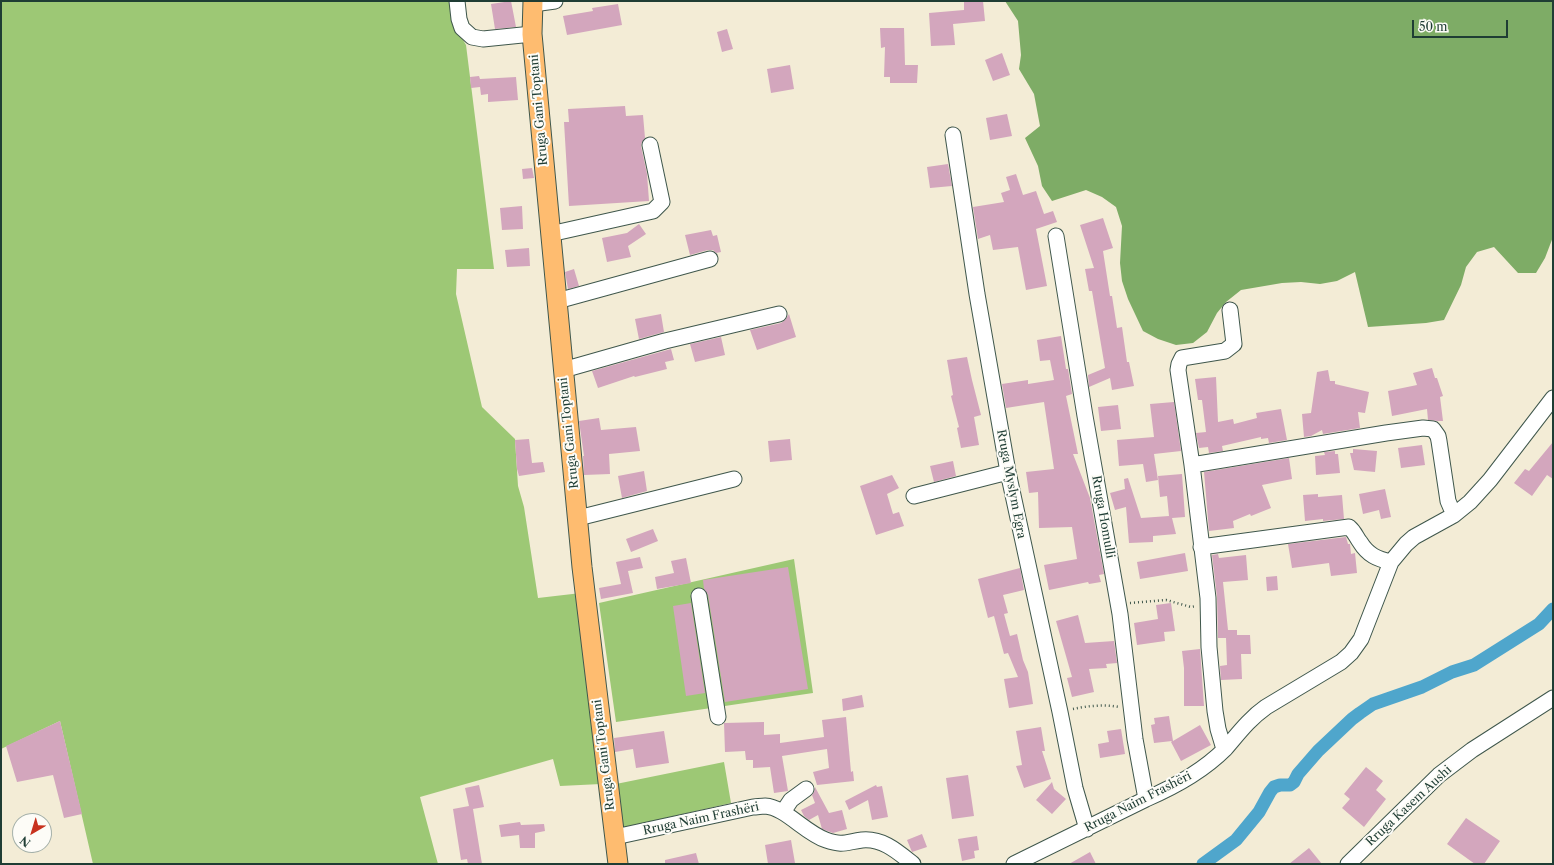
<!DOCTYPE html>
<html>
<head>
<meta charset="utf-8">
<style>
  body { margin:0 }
  #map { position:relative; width:1554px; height:865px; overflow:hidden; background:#f3ecd6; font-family:"Libre Caslon Text",serif }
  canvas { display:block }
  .frame { position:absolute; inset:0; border:2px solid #1f3d34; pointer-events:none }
  .north { position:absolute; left:12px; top:813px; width:40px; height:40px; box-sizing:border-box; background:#fdfcf7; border:1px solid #a4b0a9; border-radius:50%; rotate:218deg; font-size:11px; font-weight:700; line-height:16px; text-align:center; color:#1f3d34 }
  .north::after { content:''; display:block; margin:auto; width:14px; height:18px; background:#c8321e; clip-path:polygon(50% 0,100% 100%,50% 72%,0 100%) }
  .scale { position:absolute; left:1412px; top:20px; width:96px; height:18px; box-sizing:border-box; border:2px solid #1f3d34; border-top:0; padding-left:5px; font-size:12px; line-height:14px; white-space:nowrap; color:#1f3d34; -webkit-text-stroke:3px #fdfcf7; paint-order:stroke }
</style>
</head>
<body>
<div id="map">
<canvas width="1554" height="865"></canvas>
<div class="frame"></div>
<div class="north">N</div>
<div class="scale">50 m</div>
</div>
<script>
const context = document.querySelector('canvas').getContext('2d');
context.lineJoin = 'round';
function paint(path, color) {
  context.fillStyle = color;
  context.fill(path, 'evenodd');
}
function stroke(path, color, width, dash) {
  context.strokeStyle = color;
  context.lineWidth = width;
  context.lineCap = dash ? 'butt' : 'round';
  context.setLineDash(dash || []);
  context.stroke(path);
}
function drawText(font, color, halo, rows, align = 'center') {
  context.font = font + ' "Libre Caslon Text",serif';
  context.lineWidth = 4;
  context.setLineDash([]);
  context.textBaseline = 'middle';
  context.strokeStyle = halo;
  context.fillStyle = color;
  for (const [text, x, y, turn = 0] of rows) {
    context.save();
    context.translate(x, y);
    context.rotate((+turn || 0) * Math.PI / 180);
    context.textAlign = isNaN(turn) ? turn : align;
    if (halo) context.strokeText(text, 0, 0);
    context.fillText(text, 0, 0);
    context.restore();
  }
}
const green = new Path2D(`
  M1 1H451L452 22 466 45 494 269H457L456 294 482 407 515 439 518 486 524 507 538 598 581 593 601 784 560 786 553 759 420 797 438 864H93L60 721 1 749Z
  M794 559 813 693 616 722 599 603Z
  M724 762 731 803 622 828 616 784Z`);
const forest = new Path2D(`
  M1005 1H1553V237L1545 258 1536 273H1518L1494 247 1477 252 1466 267 1461 285 1444 320 1426 323 1368 327 1355 272 1337 281 1320 284 1301 282 1282 283 1241 290 1226 302 1217 313 1207 332 1193 343 1176 345 1158 339 1143 331 1128 299 1122 281 1120 263 1122 226 1116 207 1102 197 1086 190 1052 201 1042 186 1038 166 1025 138 1040 126 1034 94 1019 69 1021 55 1018 21Z`);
const canal = new Path2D(`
  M1203 864 1236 840 1259 812 1270 792 1274 787 1280 785H1290L1294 782 1298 774 1318 751 1352 719 1360 713 1373 704 1422 687 1452 672 1474 665 1539 624 1553 609`);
const building = new Path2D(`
  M511 1 516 27 495 29 491 4Z
  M964 1H983L985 21 953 24 955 45 931 46 929 13 964 10Z
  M618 4 622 25 567 35 563 16 593 11 592 8Z
  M880 28H904L905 65H918L917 83H890V77H884L885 47 881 48Z
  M727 29 733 49 722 52 717 32Z
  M1002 53 1010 75 993 81 985 60Z
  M790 65 794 89 771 93 767 69Z
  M479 76 480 79 516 77 518 100 488 102V94L481 95 480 87 471 88 470 77Z
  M625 106 626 116 643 115 645 138 642 142 641 146 647 174 649 201 569 206 564 122H569L568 109Z
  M1007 114 1012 136 990 140 986 118Z
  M948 164 952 186 930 188 927 167Z
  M532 168 534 178 523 179 522 169Z
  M1016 174 1023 195 1036 191 1044 214 1053 211 1057 222 1036 229 1047 286 1026 290 1018 247 993 250 990 235 978 239 973 207 1004 202 1001 193 1010 190 1006 177Z
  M522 206 523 229 502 230 500 208Z
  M1103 218 1113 248 1103 251 1110 296H1112L1117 328 1122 327 1127 362H1129L1134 386 1112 390 1110 378 1089 387 1088 375 1105 368 1092 291H1089L1085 269 1094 268 1080 225Z
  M639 224 646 234 628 246 631 257 607 262 602 238 627 233Z
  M711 230 713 236 717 235 721 252 716 253 713 250H708L690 255 685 235Z
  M529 248 530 266 507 267 505 250Z
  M574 269 579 286 568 289 565 272Z
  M661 314 664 332 639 339 635 319Z
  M789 314 796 337 757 350 750 330 781 323 785 320Z
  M1061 336 1066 369H1068L1072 394 1066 396 1078 454H1073L1090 498 1104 574 1099 575 1101 582 1089 584 1088 582 1049 590 1044 565 1077 559 1072 527 1039 528 1038 492 1029 493 1026 472 1054 469 1044 402 1006 408 1002 384 1028 380V384L1054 380 1050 360 1040 361 1037 340Z
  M721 337 725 355 695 362 690 344Z
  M671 349 674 360 665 362 667 369 635 377 634 376 598 388 592 371Z
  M967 357 972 380 981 415 974 417 979 445 961 448 957 428 959 427 951 396 953 395 947 360Z
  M1432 368 1435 378H1437L1443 396 1440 397 1443 421H1438L1428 420 1427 409 1392 416 1388 391 1417 385 1413 373Z
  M1328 370 1330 381H1335V384L1369 392 1365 413 1358 412 1360 428 1323 434 1322 430 1311 436 1304 437 1302 414 1311 413 1317 372Z
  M1216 377 1218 422 1233 419 1234 424 1257 418 1256 413 1281 409 1287 440 1269 443 1268 438 1261 439V437L1222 446 1223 451 1209 453 1208 447 1199 448 1196 433 1206 432 1202 400H1198L1195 379Z
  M1174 402 1181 451 1154 454 1158 480 1146 482 1143 464 1119 466 1117 440 1154 437 1150 404Z
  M1118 405 1121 429 1101 431 1098 407Z
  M599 418 601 430 636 427 640 451 609 454 610 474 584 475 583 456H584L579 421Z
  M529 439 532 463 543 462 545 472 519 476 517 469 515 440Z
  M790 439 792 460 770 462 768 441Z
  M1553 442V479L1547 475 1532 496 1514 483 1525 469 1529 471Z
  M1422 445 1425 465 1401 468 1398 448Z
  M1353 449 1377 451 1375 472 1354 470 1350 453H1353Z
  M1335 451V454H1338L1340 473 1316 475 1315 456 1325 455 1324 452Z
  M1289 458 1292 479 1262 485 1271 508 1251 516 1250 514 1233 521 1234 528 1209 531 1204 472Z
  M953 461 956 476 934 482 930 466Z
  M644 471 647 491 622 498 618 476Z
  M1182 474 1185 517 1172 518 1176 534 1153 536V542L1129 543 1126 507 1115 510 1110 493 1125 489 1124 479 1128 478 1141 518 1169 516 1167 496 1160 497 1158 476Z
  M892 475 899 488 887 494 893 514 899 512 904 526 876 535 860 486Z
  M1385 489 1391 517 1381 519 1379 510 1363 514 1359 494Z
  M1318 494V497L1342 495 1344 519 1323 521V519L1305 521 1303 495Z
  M653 529 658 541 631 552 626 539Z
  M1346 537 1348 544H1350L1351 554 1355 553 1357 573 1331 576 1329 563 1292 568 1288 544Z
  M1185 553 1188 571 1140 579 1137 562Z
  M1218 554 1219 558 1246 555 1248 580 1223 582 1228 630H1237V635H1250L1251 654H1241L1242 679 1221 680 1220 666 1227 665 1226 638H1218L1217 597 1212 555Z
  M640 557 643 568 628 571 633 593 601 599 599 588 621 584 616 562Z
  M686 558 691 583 657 589 655 577 674 573 671 561Z
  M788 567 808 689 725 702 708 595 704 589 703 580Z
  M1020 568 1024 590 1003 595 1008 613 1004 614 1010 636 1017 634 1023 660 1028 672 1033 704 1009 708 1004 679 1018 677 1008 653 1004 654 994 616 988 618 978 579Z
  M1277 576 1278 590 1267 591 1266 577Z
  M691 603 705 693 686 696 673 606Z
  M1171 603 1175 631 1164 632 1165 641 1137 645 1134 623 1158 619 1156 605Z
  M1078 615 1085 643 1114 641 1117 663 1106 664 1107 668 1089 669 1094 692 1072 697 1067 678 1072 677 1056 621Z
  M1200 649 1204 706H1184V668L1182 651Z
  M862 695 864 707 843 711 842 699Z
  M1169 716 1173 741 1200 725 1211 745 1181 761 1171 742 1172 741 1154 743 1151 725 1155 724 1154 718Z
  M846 717 851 772 853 771 854 781 817 785 813 772 829 768 827 749 782 756 788 791 774 793 770 767 753 768V760H746L745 751 725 752 724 723 764 722V735L780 734V743L824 737 822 720Z
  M60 721 82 814 64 818 53 775 17 782 6 746Z
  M1041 727 1045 751H1042L1051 779 1024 788 1016 766 1022 765 1016 731Z
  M1121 729 1125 754 1100 758 1098 744 1109 742 1107 731Z
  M664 731 669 763 636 768 633 749 615 752 614 738Z
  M1366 767 1383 781 1376 790 1386 799 1364 827 1342 808 1350 799 1344 794Z
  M968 775 974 816 952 819 946 778Z
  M1052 782 1054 789 1066 799 1052 814 1036 800Z
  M479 785 484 807 473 809 482 864H468L467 859 461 860 453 809 469 806 465 788Z
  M876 785 877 787 882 786 888 817 872 820 868 800 849 810 845 801Z
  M815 787 829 813 842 810 847 829 833 833 822 829 818 815 809 820 804 816 801 810 815 803 812 795 814 792Z
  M1466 818 1500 841 1484 864H1475L1447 844Z
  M520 822 521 825 544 824 545 831 535 833V848H520L519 835 501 837 499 825Z
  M922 834 927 847 912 852 907 840Z
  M977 836 979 850 974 851 975 858 962 861 958 839Z
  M791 840 795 863 768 864 765 845Z
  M1309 848 1322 864H1289Z
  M1090 852 1096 864H1069Z
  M696 853 699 864H665V860Z`);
const path = new Path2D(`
  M1130 603 1166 600 1191 607 1196 606
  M1073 709C1087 706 1104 704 1119 707`);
const minor = new Path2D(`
  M457 1 459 19 462 28 472 37 483 39 532 34
  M533 4 555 1
  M953 135 977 294 1008 472 1060 712 1075 788 1087 829
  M550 234 653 211 662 202 650 145
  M1056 236 1085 416 1120 614 1135 739 1146 799
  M557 301 710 259
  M563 370 665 341 779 314
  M1192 465 1386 433 1423 428 1433 429 1438 436 1439 441 1448 501 1454 515
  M914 496 1008 472
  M578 518 734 479
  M1201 547 1349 527C1355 532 1356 537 1360 542 1368 555 1377 559 1391 562
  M699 596 718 717
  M1224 749 1218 729 1215 711 1209 647 1208 598 1192 465 1178 370 1179 364 1182 358 1225 351 1234 344 1230 310
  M783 812 791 800 806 789
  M615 837 753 807C757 807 761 806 765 806 785 807 805 833 826 840 843 846 846 842 862 840 883 838 898 852 913 864
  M1014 864 1146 799C1174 787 1203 771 1225 749 1238 734 1249 719 1266 707L1341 662 1351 653 1361 639 1391 562 1406 544 1414 537 1454 515 1470 502 1490 480 1553 398
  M1348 864 1439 775 1472 750 1553 698`);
const major = new Path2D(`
  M533 1 532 34 582 567 618 864`);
const streetNames = [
  ["Rruga Gani Toptani",539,110,-95],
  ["Rruga Gani Toptani",569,433,-96],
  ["Rruga Myslym Egra",1011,484,79],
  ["Rruga Homulli",1103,517,80],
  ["Rruga Gani Toptani",604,755,-97],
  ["Rruga Naim Frashëri",1138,802,-27],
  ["Rruga Kasem Aushi",1409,806,-43],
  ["Rruga Naim Frashëri",701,819,-12]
];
paint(green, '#9dc875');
paint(forest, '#7eac66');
stroke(canal, '#4fa6cc', 13);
paint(building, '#d3a6bd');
stroke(minor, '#3f574c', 17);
stroke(major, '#3f574c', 21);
stroke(path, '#3f574c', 2.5, [1, 3]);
stroke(minor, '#fff', 15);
stroke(major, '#febc70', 19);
drawText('12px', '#1f3d34', '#fdfcf7', streetNames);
</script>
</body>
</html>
